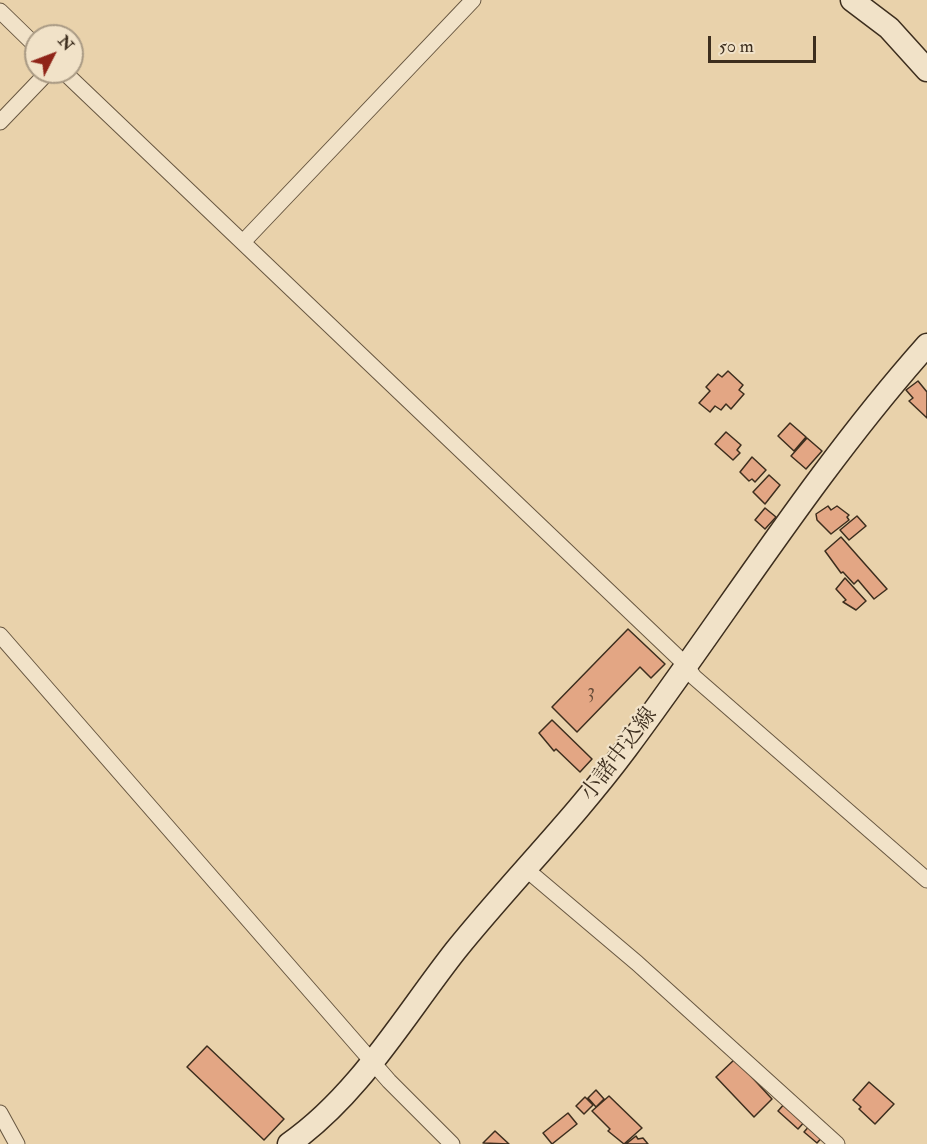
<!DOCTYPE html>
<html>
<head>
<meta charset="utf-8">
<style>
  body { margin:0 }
  #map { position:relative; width:927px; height:1144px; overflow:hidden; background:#e9d2ab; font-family:"IM FELL Double Pica",serif }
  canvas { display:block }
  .north { position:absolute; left:24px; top:24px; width:60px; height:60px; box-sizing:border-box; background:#f1e2c8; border:2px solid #a99a84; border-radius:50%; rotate:48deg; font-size:16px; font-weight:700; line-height:24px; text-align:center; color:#3d2e1e }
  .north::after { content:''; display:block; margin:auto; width:21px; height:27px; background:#8f2418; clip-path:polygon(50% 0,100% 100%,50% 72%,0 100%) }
  .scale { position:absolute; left:708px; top:36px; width:108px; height:27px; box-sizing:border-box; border:3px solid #3d2e1e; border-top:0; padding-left:8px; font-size:18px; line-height:21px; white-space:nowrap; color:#3d2e1e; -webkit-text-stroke:4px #f1e2c8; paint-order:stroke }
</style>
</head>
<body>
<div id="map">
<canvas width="927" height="1144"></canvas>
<div class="north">N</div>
<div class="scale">50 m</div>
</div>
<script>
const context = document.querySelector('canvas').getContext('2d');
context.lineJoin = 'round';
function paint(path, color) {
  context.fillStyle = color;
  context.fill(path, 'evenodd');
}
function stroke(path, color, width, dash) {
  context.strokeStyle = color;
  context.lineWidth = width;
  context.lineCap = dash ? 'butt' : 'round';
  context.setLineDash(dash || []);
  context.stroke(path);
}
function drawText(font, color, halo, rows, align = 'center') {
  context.font = font + ' "IM FELL Double Pica","Noto Serif JP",serif';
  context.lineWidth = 4.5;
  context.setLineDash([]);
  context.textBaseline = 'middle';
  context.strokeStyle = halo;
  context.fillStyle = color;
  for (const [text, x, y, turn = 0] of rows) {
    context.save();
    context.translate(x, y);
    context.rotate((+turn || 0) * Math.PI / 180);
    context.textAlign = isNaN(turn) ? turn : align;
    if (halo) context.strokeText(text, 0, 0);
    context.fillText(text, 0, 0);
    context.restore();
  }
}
const building = new Path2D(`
  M728 371 743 385 739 390 744 394 731 409 726 404 721 410 715 406 710 412 699 403 710 391 706 387 718 374 722 377Z
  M918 381 927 392V418L909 401 913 398 906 390Z
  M790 423 806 437 794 451 778 436Z
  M726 432 741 445 737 450 740 453 733 460 715 444Z
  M807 438 822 451 806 469 791 456Z
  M752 457 766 470 755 482 752 479 749 481 740 472Z
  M769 475 780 485 765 504 753 492Z
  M828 506 831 510 837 506 849 515 847 517 849 520 831 534 817 520 816 514Z
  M765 508 776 517 765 529 755 520Z
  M857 516 866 526 849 540 840 530Z
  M841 537 887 589 874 599 858 580 854 584 843 572 841 573 825 551Z
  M845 578 866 601 856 610 843 602 846 600 836 589Z
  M628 629 665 664 651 678 640 667 577 732 552 707Z
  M552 720 592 759 580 772 556 749 554 751 539 733Z
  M207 1046 284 1119 264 1140 187 1067Z
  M735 1059 772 1099 754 1117 716 1077Z
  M869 1082 894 1104 875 1124 859 1109 861 1107 853 1100Z
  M596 1090 604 1099 596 1107 588 1098Z
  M609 1096 642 1128 624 1144 608 1131 610 1129 592 1111Z
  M585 1097 593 1105 584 1114 576 1106Z
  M786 1102 806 1120 798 1129 778 1111Z
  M568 1113 577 1124 552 1144 543 1133Z
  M811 1124 824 1135 817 1143 804 1132Z
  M495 1131 509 1144 483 1143Z
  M636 1136 638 1139 643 1138 648 1144H626Z`);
const street = new Path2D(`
  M0 11 36 46
  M64 72 686 665 694 677 927 880
  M0 122 48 72
  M243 242 473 0
  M0 635 389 1081 452 1144
  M527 870 637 963 837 1144
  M0 1113 17 1144`);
const secondary = new Path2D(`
  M852 0 889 28 927 70
  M289 1144C359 1095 404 1016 456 950 511 882 573 820 626 749 726 615 815 471 927 345`);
const numberNames = [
  ["3",591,693]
];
const streetNames = [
  ["小諸中込線",620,755,-53]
];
paint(building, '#e3a684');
stroke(building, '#3d2e1e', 1.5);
stroke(street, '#685741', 17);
stroke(secondary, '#3d2e1e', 25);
stroke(street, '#f1e2c8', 15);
stroke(secondary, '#f1e2c8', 22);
drawText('20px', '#664c38', null, numberNames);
drawText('22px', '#3d2e1e', '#f1e2c8', streetNames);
</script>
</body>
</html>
